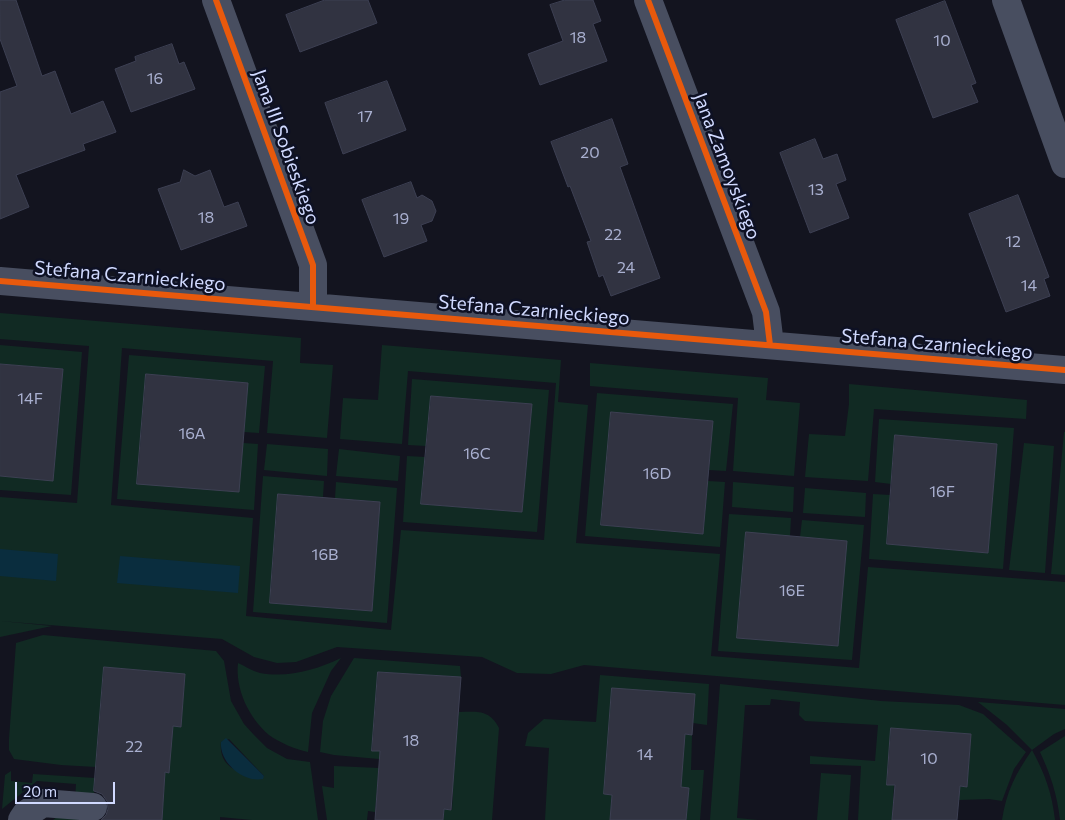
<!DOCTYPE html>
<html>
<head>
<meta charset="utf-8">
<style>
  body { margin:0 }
  #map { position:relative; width:1065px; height:820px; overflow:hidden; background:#13141f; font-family:Commissioner,sans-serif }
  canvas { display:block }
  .scale { position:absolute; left:15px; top:782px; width:100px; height:22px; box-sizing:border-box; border:2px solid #d1daff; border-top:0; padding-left:6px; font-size:15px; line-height:18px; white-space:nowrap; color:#d1daff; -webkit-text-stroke:4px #0e1124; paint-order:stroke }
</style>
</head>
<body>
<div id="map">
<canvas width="1065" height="820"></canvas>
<div class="scale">20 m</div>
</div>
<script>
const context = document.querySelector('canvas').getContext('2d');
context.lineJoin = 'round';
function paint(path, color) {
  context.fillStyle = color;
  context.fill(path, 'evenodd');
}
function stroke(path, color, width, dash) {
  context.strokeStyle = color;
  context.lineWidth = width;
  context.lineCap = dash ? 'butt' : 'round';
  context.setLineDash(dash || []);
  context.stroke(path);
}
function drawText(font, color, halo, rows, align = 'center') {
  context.font = font + ' Commissioner,sans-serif';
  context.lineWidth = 5;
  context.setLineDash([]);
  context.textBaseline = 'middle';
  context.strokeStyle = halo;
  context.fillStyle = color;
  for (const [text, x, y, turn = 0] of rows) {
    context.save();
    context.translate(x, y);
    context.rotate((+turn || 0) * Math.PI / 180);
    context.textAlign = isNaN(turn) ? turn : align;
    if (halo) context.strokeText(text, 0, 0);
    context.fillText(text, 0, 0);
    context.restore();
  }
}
const green = new Path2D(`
  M0 313 301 338 300 363 333 365 327 438 267 433 273 361 122 348 111 505 253 518 246 616 391 630 401 530 544 540 556 383 408 371 402 444 340 439 343 398 378 400 382 345 561 360 558 402 588 405 576 543 720 554 711 656 859 668 868 567 1065 582V705L584 665 551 674 517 673 482 657 337 647 296 662 277 663 254 657 222 639 0 621V497L77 503 89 346 0 339Z
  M0 345 82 352 71 495 0 490V476L53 480 63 369 0 364Z
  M129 355 265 366 259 433 244 432 247 383 146 374 137 483 243 443 258 444 254 510 117 499Z
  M590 363 768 378 766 400 800 403 794 476 733 471 738 398 590 386Z
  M412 379 549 390 537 532 403 522 407 456 425 457 422 504 522 512 532 404 431 396 426 446 408 445Z
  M849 384 1027 400 1026 419 874 409 868 481 805 477 809 434 845 436 849 404Z
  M597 393 733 404 726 471 709 470 713 421 612 412 601 525 703 534 708 481 725 482 720 547 585 536Z
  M879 419 1014 428 1003 569 869 559 873 494 890 495 887 544 988 553 997 444 895 435 891 484 875 482Z
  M1064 432H1065V575L1051 574Z
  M1024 443 1054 446 1045 573 1009 570Z
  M267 444 328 449 327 476 264 470Z
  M339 449 400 456 398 481 336 476Z
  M263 476 324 481 323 497 278 494 270 603 372 611 380 502 335 498 336 482 397 488 387 623 253 612Z
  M733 482 794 487 793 512 732 507Z
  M805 488 866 493 865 517 803 513Z
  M729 514 791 518 790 536 737 638 837 646 846 541 800 537 802 520 864 525 852 660 718 651Z
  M0 621 52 626 0 637Z
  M43 635 216 651 224 661 231 701 244 724 254 735 267 748 287 759 310 762 318 820H252L220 817V820H162L165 772 168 773 173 726 181 727 185 674 104 667 96 767 61 765 14 759 9 750V739L16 643ZM229 739 264 776V777C243 774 218 770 221 742Z
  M341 658 331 671 312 713 308 752C295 749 280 743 269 735 249 718 235 689 238 663 245 666 252 671 260 673 288 678 316 670 341 658Z
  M354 658 460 666 461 677 378 672 372 750 380 751 379 759 334 755 320 752 323 721 331 696Z
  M600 675 709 684 707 725 693 723 695 695 604 794 612 795 610 820H545L549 748 525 746 528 733 544 719 596 722Z
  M720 684 881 701 959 705 983 714 1026 752 1014 769 1002 801 989 799 959 800V786L967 787 971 734 891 728 887 784 894 785 892 820H858L861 766 810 764V756L875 761 878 725 805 721 799 715 800 702 771 699 770 705H745L737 818 758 820H710Z
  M978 702 1065 709V729L1054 734 1032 750C1045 774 1052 793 1055 820H1002C1006 792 1016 773 1032 750L1007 725Z
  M459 712C477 712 489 709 499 728L492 820H443L444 809 452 810 453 792 446 791 447 768H454L456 750 450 732H457Z
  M681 734 692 735 691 770H704L700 820H686L689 788 681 787 684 746Z
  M1065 736V820H1060C1057 794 1051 776 1040 752Z
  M334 766 379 768 375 812 368 811 367 820H327L322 786 334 788Z
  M11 771V781L32 783 33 774 95 778 92 820H53L58 816 74 817 76 784 37 781 2 809 5 775Z
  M821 773 851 775 848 820H817Z`);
const water = new Path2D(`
  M0 549 58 554 56 581 0 576Z
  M120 556 240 566 238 593 117 583Z
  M226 738 264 776 263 779C243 783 219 762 221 742Z`);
const building = new Path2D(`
  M0 0H16L42 76 55 71 71 114 103 101 116 132 83 144 85 150 16 175 29 207 0 219V92L17 86 0 39Z
  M325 0H368L377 23 300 52 286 15Z
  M565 0H593L601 21 593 24 607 61 540 85 528 54 563 41 550 5Z
  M945 1 976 83 971 85 978 102 933 118 896 20Z
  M172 44 179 64 184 62 195 89 131 112 115 69 136 61 135 57Z
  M387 81 406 130 343 154 325 103Z
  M612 119 628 164 620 167 660 278 611 296 603 275 599 277 587 242 591 241 570 186 568 187 551 142Z
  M815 139 823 159 837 154 846 180 836 184 849 218 810 233 780 153Z
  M184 170 195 176 210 170 224 207 238 202 247 226 181 250 158 189 180 182Z
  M411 182 417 198 422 195 432 201 436 211 432 221 421 225 427 241 384 257 362 200Z
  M1018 195 1049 277 1044 279 1050 296 1006 312 969 214Z
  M0 364 63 369 53 481 0 476Z
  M146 374 248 383 239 492 137 484Z
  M431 396 532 404 522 512 421 504Z
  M611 412 713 421 703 534 601 525Z
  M895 435 997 444 988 553 887 544Z
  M278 494 380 502 372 611 270 603Z
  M746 532 847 541 838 646 737 638Z
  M104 667 185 674 181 727 173 726 169 773 165 772 162 820H101L106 815 108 809 107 801 102 794 94 791Z
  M378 672 461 677 451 810 444 809 443 820H375L380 751H372Z
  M612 688 695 694 692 735 685 734 681 787 689 788 686 820H610L612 795 604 794Z
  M891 728 971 734 967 787 960 786 957 820H892L895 785H887Z`);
const minor = new Path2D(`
  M216 0 313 265V306
  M648 0 766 312 770 345
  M1006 0 1065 164
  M0 281 1065 370
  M22 820 26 814 43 803 93 807`);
const cycleway = new Path2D(`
  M216 0 313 265V306
  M648 0 766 312 770 345
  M0 281 1065 370`);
const numberNames = [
  ["18",578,38],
  ["10",942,41],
  ["16",155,79],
  ["17",365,117],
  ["20",590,153],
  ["13",816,190],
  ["18",206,218],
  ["19",401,219],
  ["22",613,235],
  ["12",1013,242],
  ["24",626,268],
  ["14",1029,286],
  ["14F",30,399],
  ["16A",192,434],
  ["16C",477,454],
  ["16D",657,474],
  ["16F",942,492],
  ["16B",325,555],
  ["16E",792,591],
  ["18",411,741],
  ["22",134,747],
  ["14",645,755],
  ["10",929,759]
];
const streetNames = [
  ["Jana III Sobieskiego",286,147,70],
  ["Jana Zamoyskiego",727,166,69],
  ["Stefana Czarnieckiego",130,276,5],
  ["Stefana Czarnieckiego",534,310,5],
  ["Stefana Czarnieckiego",937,344,5]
];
paint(green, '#112a23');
paint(water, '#0a2d3e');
paint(building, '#313341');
stroke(building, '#3d4053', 1);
stroke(minor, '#484e60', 28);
stroke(cycleway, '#e8590c', 6);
drawText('16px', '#a9b0d0', null, numberNames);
drawText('19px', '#d1daff', '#0e1124', streetNames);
</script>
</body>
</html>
